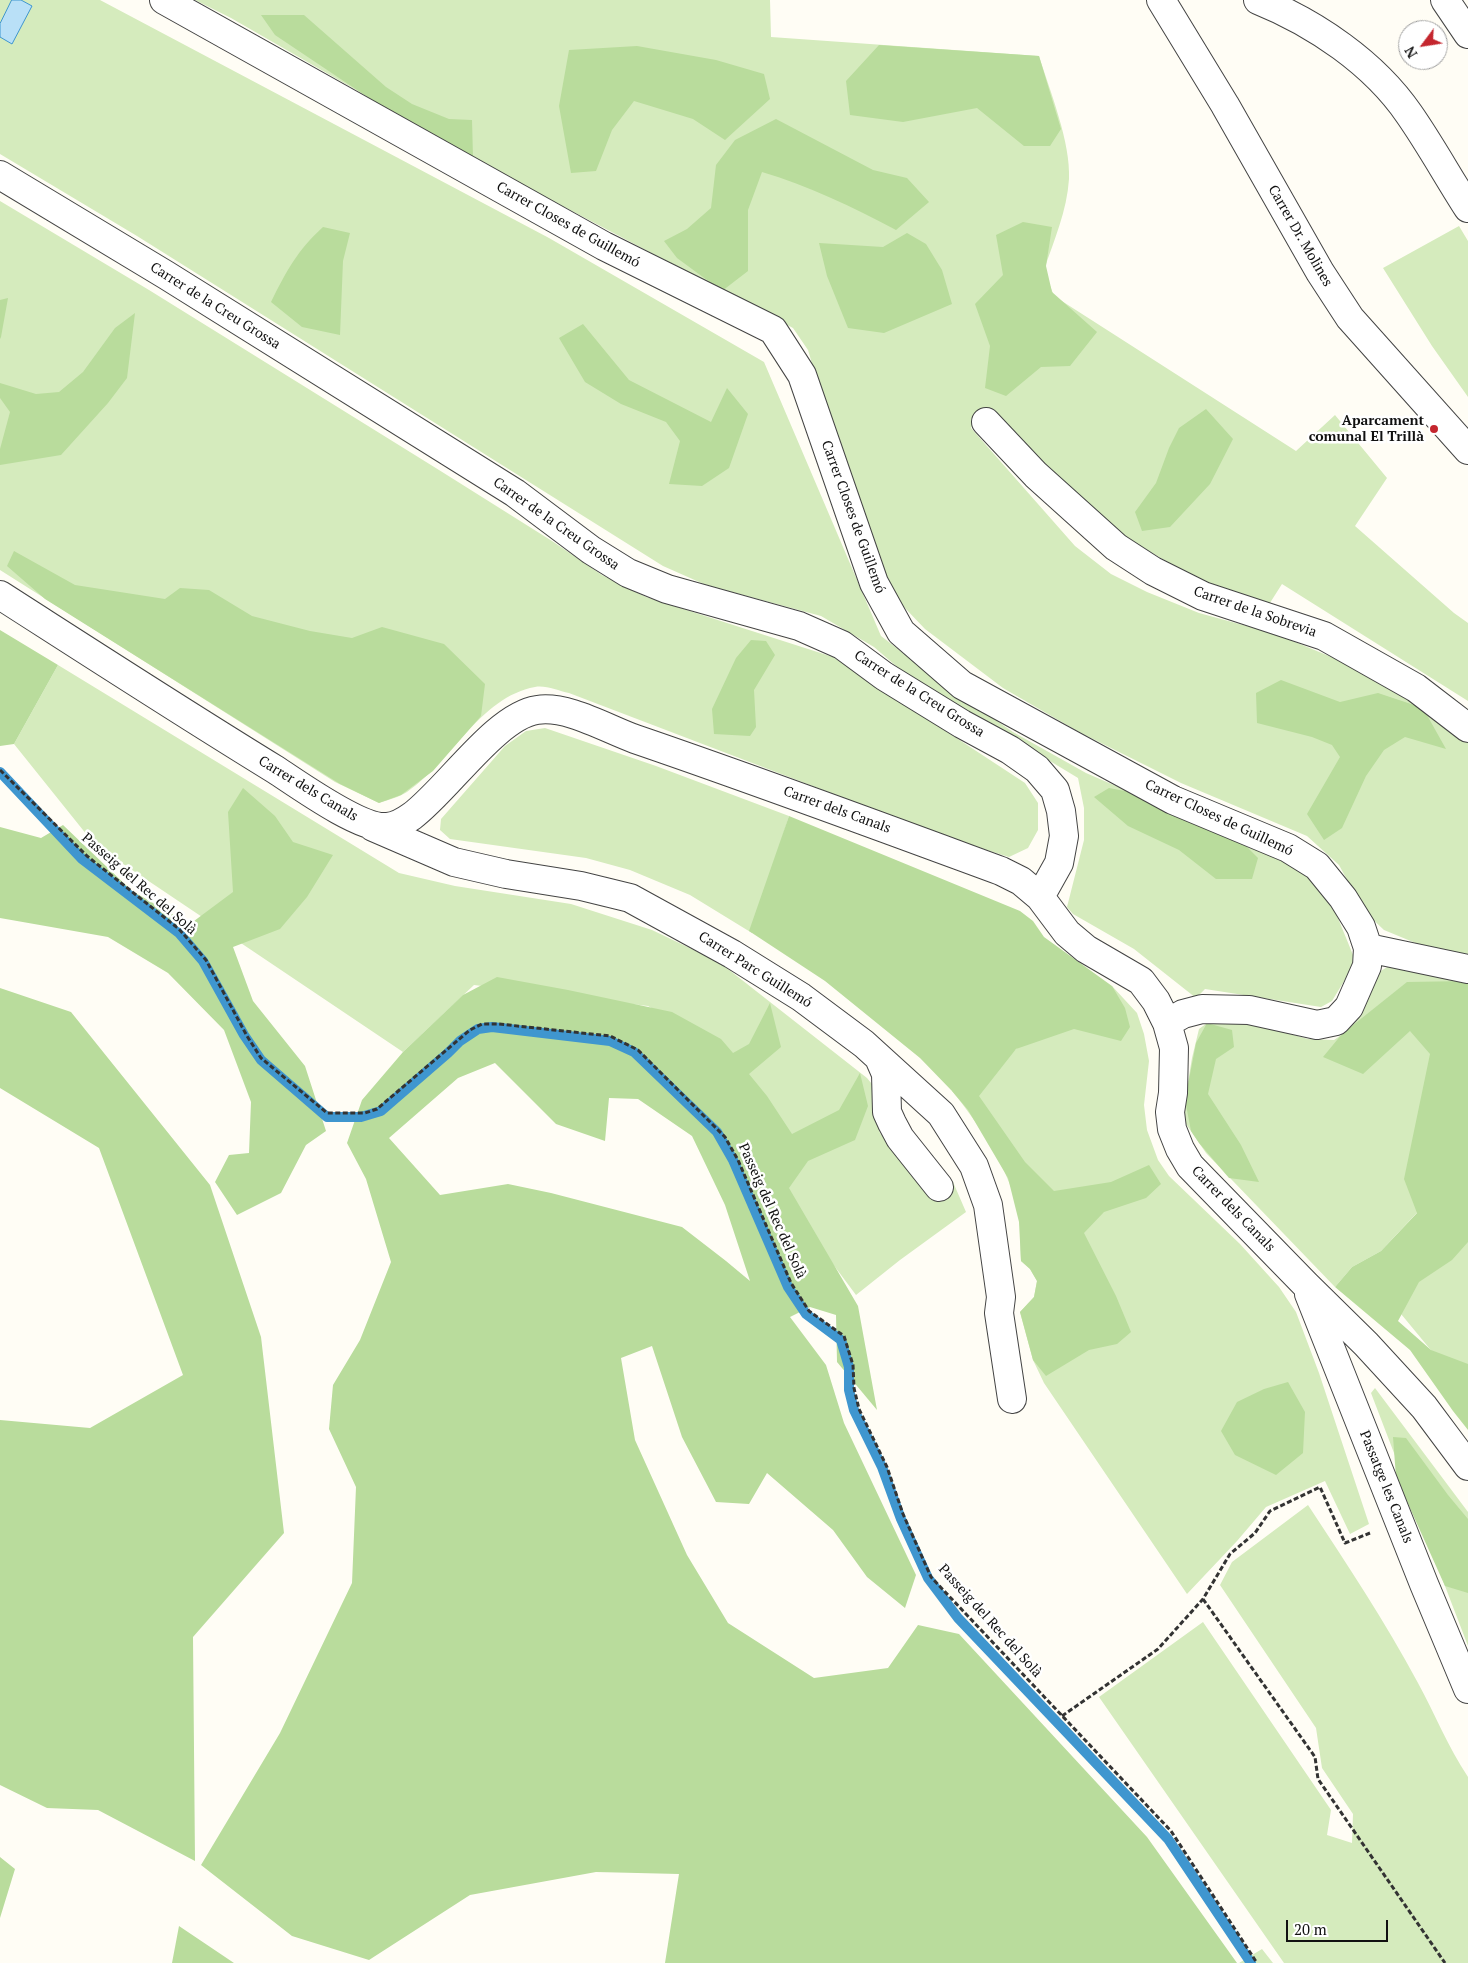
<!DOCTYPE html>
<html>
<head>
<meta charset="utf-8">
<style>
  body { margin:0 }
  #map { position:relative; width:1468px; height:1963px; overflow:hidden; background:#fffdf5; font-family:"PT Serif",serif }
  canvas { display:block }
  .north { position:absolute; left:1398px; top:20px; width:50px; height:50px; box-sizing:border-box; background:#fff; border:1px solid #a0a0a0; border-radius:50%; rotate:239deg; font-size:14px; font-weight:700; line-height:20px; text-align:center; color:#111 }
  .north::after { content:''; display:block; margin:auto; width:18px; height:22px; background:#c4262e; clip-path:polygon(50% 0,100% 100%,50% 72%,0 100%) }
  .scale { position:absolute; left:1286px; top:1920px; width:102px; height:22px; box-sizing:border-box; border:2px solid #111; border-top:0; padding-left:6px; font-size:15px; line-height:18px; white-space:nowrap; color:#111; -webkit-text-stroke:4px #fff; paint-order:stroke }
</style>
</head>
<body>
<div id="map">
<canvas width="1468" height="1963"></canvas>
<div class="north">N</div>
<div class="scale">20 m</div>
</div>
<script>
const context = document.querySelector('canvas').getContext('2d');
context.lineJoin = 'round';
function paint(path, color) {
  context.fillStyle = color;
  context.fill(path, 'evenodd');
}
function stroke(path, color, width, dash) {
  context.strokeStyle = color;
  context.lineWidth = width;
  context.lineCap = dash ? 'butt' : 'round';
  context.setLineDash(dash || []);
  context.stroke(path);
}
function drawText(font, color, halo, rows, align = 'center') {
  context.font = font + ' "PT Serif",serif';
  context.lineWidth = 5;
  context.setLineDash([]);
  context.textBaseline = 'middle';
  context.strokeStyle = halo;
  context.fillStyle = color;
  for (const [text, x, y, turn = 0] of rows) {
    context.save();
    context.translate(x, y);
    context.rotate((+turn || 0) * Math.PI / 180);
    context.textAlign = isNaN(turn) ? turn : align;
    if (halo) context.strokeText(text, 0, 0);
    context.fillText(text, 0, 0);
    context.restore();
  }
}
const green = new Path2D(`
  M0 0H100L549 238 764 362 881 636 946 686 1013 732 1086 773 1273 854 1310 875 1331 901 1353 955 1352 968 1332 1001 1321 1007 1205 989 1196 998 1134 949 1073 914 1067 907 1084 840V808L1078 778 903 672 874 647 821 616 706 585 663 566 137 236 0 154Z
  M195 0H770L771 37 1039 56C1050 91 1071 143 1069 179 1067 211 1054 240 1044 270L1054 296 1296 451 1335 415 1387 478 1355 526 1454 613 1468 623V701L1282 584 1268 606 1194 578 1114 530 984 408 971 428 1075 546 1111 574 1147 592 1199 613 1276 634 1353 666 1439 716 1468 742V954L1430 949 1384 930 1364 911 1339 865 1307 836 1181 783 1079 732 1003 688 925 629 903 606 889 584 821 394 808 350 793 328 502 174 231 18Z
  M0 201 149 290 439 470 552 541 602 575 646 597 833 657 1025 783 1038 803V830L1028 848 1009 857 954 840 569 693C558 691 546 685 535 687 480 697 451 762 407 792 399 797 388 800 379 803L335 782 0 570Z
  M1459 226 1468 241V397L1432 346 1383 268Z
  M58 665 399 873 455 886 571 904 652 930 719 962 867 1078 876 1089 874 1110 880 1133 930 1196 953 1182 966 1212 900 1260 856 1295 774 1185 660 1013 648 1006 474 985 403 1052 95 845 14 744Z
  M545 728 656 766 789 816 752 933 690 895 630 870 586 858 450 839 440 830 441 819 505 746 526 731Z
  M1389 966 1468 977 1427 1202 1381 1251 1352 1267 1335 1287 1206 1153 1184 1121 1185 1100 1192 1058 1199 1029 1207 1023 1233 1018 1308 1039 1334 1040 1347 1031 1369 998 1379 972Z
  M1112 986 1137 1013 1144 1034 1149 1061 1144 1105 1147 1130 1158 1160 1169 1176 1240 1244 1279 1287 1296 1312 1319 1373 1369 1524 1350 1534 1325 1481 1266 1507 1237 1541 1187 1594 1044 1383 1033 1360 1020 1312 1034 1297 1037 1281 1030 1269 1021 1261C1020 1246 1021 1230 1019 1215 1011 1172 980 1125 952 1091Z
  M1468 1195V1395L1368 1274Z
  M1375 1388 1468 1512V1646L1371 1393Z
  M1308 1505C1346 1563 1385 1621 1418 1683 1435 1714 1448 1747 1468 1777V1963H1284L1099 1697 1203 1622 1331 1810 1327 1835 1352 1843 1353 1814 1322 1768 1316 1728 1220 1585 1232 1562Z
  M1262 1949 1273 1963H1239Z`);
const forest = new Path2D(`
  M261 15H304L386 87 412 104 449 119 472 120 473 157 442 147 275 35Z
  M879 45 1039 56 1061 129 1050 146H1024L977 108 903 122 850 115 846 81Z
  M637 46 716 60 764 74 770 99 725 140 693 119 634 101 612 130 596 171 571 173 559 106 569 50Z
  M776 119 873 170 907 178 929 202 896 230C853 207 809 186 762 172L748 210V271L722 291 677 258 664 241 687 229 711 208 716 165 735 140Z
  M1023 222 1052 227 1046 266 1052 292 1097 332 1070 366 1041 367 1006 396 985 388 990 346 975 304 1003 275 996 235Z
  M323 227 350 233 343 261 340 335 302 327 271 302C287 270 297 251 323 227Z
  M907 233 926 244 942 270 952 304 884 333 848 328 827 276 819 243 883 247Z
  M8 298 1 337 0 339V300Z
  M135 313 127 378 108 403 61 455 0 465V449L10 412 0 398V383L36 394 59 392 83 372 115 328Z
  M583 324 629 380 711 422 727 388 748 414 729 468 702 486 669 484 680 441 666 422 621 404 585 382 559 338Z
  M1206 409 1233 439 1210 484 1170 527 1142 531 1135 512 1156 483 1169 448 1179 428Z
  M14 551 75 585 165 599 180 588 209 590 252 616 310 631 352 638 382 627 444 644 485 684 481 716 433 771 401 795 379 803 340 784 45 599 7 566Z
  M0 630 58 665 14 744 0 746Z
  M751 640 766 641 775 655 754 690 756 727 750 736 714 734 712 709 736 658Z
  M1281 680 1340 702 1378 693 1423 708 1446 749 1405 737 1384 750 1366 776 1342 828 1324 840 1307 814 1340 757 1332 745 1312 737 1257 723 1256 693Z
  M243 788 275 816 293 842 333 855 307 897 280 929 233 947 253 1001 305 1066 326 1131 306 1145 281 1193 237 1215 215 1182 229 1155 249 1153 251 1102 224 1030 168 973 108 937 0 918V827L41 838 63 825 132 891 190 924 233 892 228 812Z
  M1109 788 1151 796 1240 840 1258 858 1252 879H1216L1179 850 1128 826 1094 797Z
  M789 816 1020 911 1033 921 1044 937 1112 986 1125 1008 1130 1027 1121 1041 1074 1029 1016 1049 979 1096 1025 1162 1054 1191 1111 1182 1149 1165 1161 1184 1146 1198 1104 1212 1084 1233 1116 1296 1131 1332 1117 1344 1089 1350 1046 1376 1033 1360 1020 1312 1034 1297 1037 1281 1030 1269 1021 1261 1019 1222 1008 1178 968 1110 952 1091 920 1058 825 981 749 931Z
  M497 977 568 990 672 1012 721 1039 733 1053 749 1044 770 1003 781 1047 749 1074 767 1096 792 1134 839 1110 860 1073 868 1106 855 1140 808 1161 789 1188 858 1306 877 1410 837 1362 836 1315 810 1307 790 1317 826 1365 844 1423 916 1575 905 1608 867 1577 833 1530 767 1473 749 1504 716 1502 682 1437 652 1346 621 1358 635 1440 687 1555 728 1623 814 1678 888 1668 918 1625 959 1634 1147 1837 1237 1963H665L679 1874 596 1872 470 1895 369 1960 292 1936 201 1865 280 1733 352 1583 356 1487 329 1429 333 1385 360 1340 391 1262 366 1179 347 1143 362 1100 403 1052 463 995ZM495 1063 556 1124 605 1141 609 1098 638 1099 692 1136 725 1205 750 1281 726 1261 682 1227 551 1193 508 1184 440 1195 389 1138 458 1078Z
  M1468 981V1242L1452 1260 1419 1282 1398 1321 1431 1350 1468 1364V1430L1453 1411 1410 1350 1335 1287 1352 1267 1381 1251 1417 1213 1404 1179 1430 1054 1410 1031 1363 1074 1323 1057 1342 1034 1407 982Z
  M0 988 71 1012 210 1185 261 1337 284 1533 193 1637 195 1861 98 1810 47 1808 0 1785V1420L90 1428 183 1375 99 1148 0 1088Z
  M1207 1023 1232 1030 1234 1047 1216 1059 1208 1094 1241 1145 1259 1182 1229 1178 1199 1143 1191 1131 1185 1100 1196 1043Z
  M1288 1382 1305 1412 1303 1453 1276 1475 1235 1455 1221 1431 1237 1402 1264 1389Z
  M1393 1437 1406 1438 1448 1495 1468 1519V1593L1445 1586 1396 1477Z
  M0 1857 15 1869 0 1918Z
  M179 1926 234 1963H172Z`);
const water = new Path2D(`
  M12 0H21L32 6 12 44 0 37V24Z`);
const stream = new Path2D(`
  M0 772 82 859 179 933 203 961 244 1035 261 1060 327 1117H361L381 1111 448 1053 460 1041 478 1029 492 1027 610 1041 634 1052 717 1132 733 1160 788 1287 806 1314 841 1340 849 1367V1390L854 1410 882 1467 901 1519 928 1578 958 1618 1168 1839 1251 1963`);
const path = new Path2D(`
  M0 770 87 856 179 929 206 960 247 1036 261 1058 327 1113H365L377 1109 470 1030 482 1024H499L610 1036 638 1050 725 1137 738 1160 791 1283 809 1311 844 1336 853 1365 854 1388 859 1409 887 1467 903 1514 931 1577 1171 1831 1257 1963
  M1203 1599 1315 1757 1318 1779 1445 1963
  M1062 1716 1158 1649 1203 1599 1230 1554 1255 1533 1270 1511 1320 1487 1345 1543 1370 1533`);
const minor = new Path2D(`
  M164 0 604 246 773 330 802 375 874 583 901 632 962 685 1173 800 1288 848 1317 866 1343 898 1361 927 1368 948 1367 966 1349 1007 1336 1021 1317 1025 1249 1010 1202 1009 1183 1014 1167 1023
  M1161 0 1225 105 1320 272 1350 318 1468 450
  M1258 0C1315 23 1374 63 1409 114 1430 144 1448 177 1468 208
  M1445 0 1468 34
  M0 175 166 275 515 493 591 550 628 573 667 589 799 626 842 645 884 676 962 724 1010 750 1037 769 1055 790 1061 811 1064 836 1059 863 1040 897
  M986 422 1036 475 1116 547 1153 571 1203 596 1324 636 1416 688 1468 728
  M0 595C92 654 183 713 276 770 299 785 360 829 386 827 396 827 405 821 412 816 448 789 496 716 537 710 567 705 607 729 635 739 758 781 879 826 1001 871L1021 881 1040 897 1067 933 1086 949 1141 981 1156 1001 1167 1023 1174 1048 1173 1093 1170 1112 1172 1129 1180 1149 1190 1166 1306 1285 1366 1344 1424 1407 1468 1466
  M373 827 454 862 506 874 581 886 630 898 732 954 801 997 864 1044 941 1114 974 1166 988 1205 1001 1297 999 1313 1012 1399
  M1368 948 1468 969
  M879 1058 886 1074 887 1112 892 1123 900 1138 939 1187
  M1309 1294 1424 1584 1468 1689`);
const markers = [
  [1434,429,5,"#c4262e"]
];
const streetNames = [
  ["Carrer Closes de Guillemó",568,225,29],
  ["Carrer Dr. Molines",1300,236,60],
  ["Carrer de la Creu Grossa",215,306,32],
  ["Carrer Closes de Guillemó",853,517,70],
  ["Carrer de la Creu Grossa",556,524,35],
  ["Carrer de la Sobrevia",1255,612,19],
  ["Carrer de la Creu Grossa",919,694,32],
  ["Carrer dels Canals",308,789,31],
  ["Carrer dels Canals",837,810,20],
  ["Carrer Closes de Guillemó",1219,818,25],
  ["Passeig del Rec del Solà",139,884,41],
  ["Carrer Parc Guillemó",755,970,32],
  ["Carrer dels Canals",1233,1209,46],
  ["Passeig del Rec del Solà",772,1211,66],
  ["Passatge les Canals",1386,1487,68],
  ["Passeig del Rec del Solà",990,1621,48]
];
const poiNames = [
  ["Aparcament",1424,421],
  ["comunal El Trillà",1424,437]
];
paint(green, '#d5ebbd');
paint(forest, '#b9dc9c');
paint(water, '#b9e0f7');
stroke(water, '#3f96cf', 1);
stroke(stream, '#3f96cf', 10);
stroke(minor, '#444', 30);
stroke(path, '#333', 3, [5, 2.5]);
stroke(minor, '#fff', 28);
for (const [x, y, r, color] of markers) {
  const dot = new Path2D();
  dot.arc(x, y, r, 0, 2 * Math.PI);
  context.fillStyle = color;
  context.fill(dot);
  stroke(dot, '#fff', 2);
}
drawText('14px', '#111', '#fff', streetNames);
drawText('bold 14px', '#111', '#fff', poiNames, 'right');
</script>
</body>
</html>
